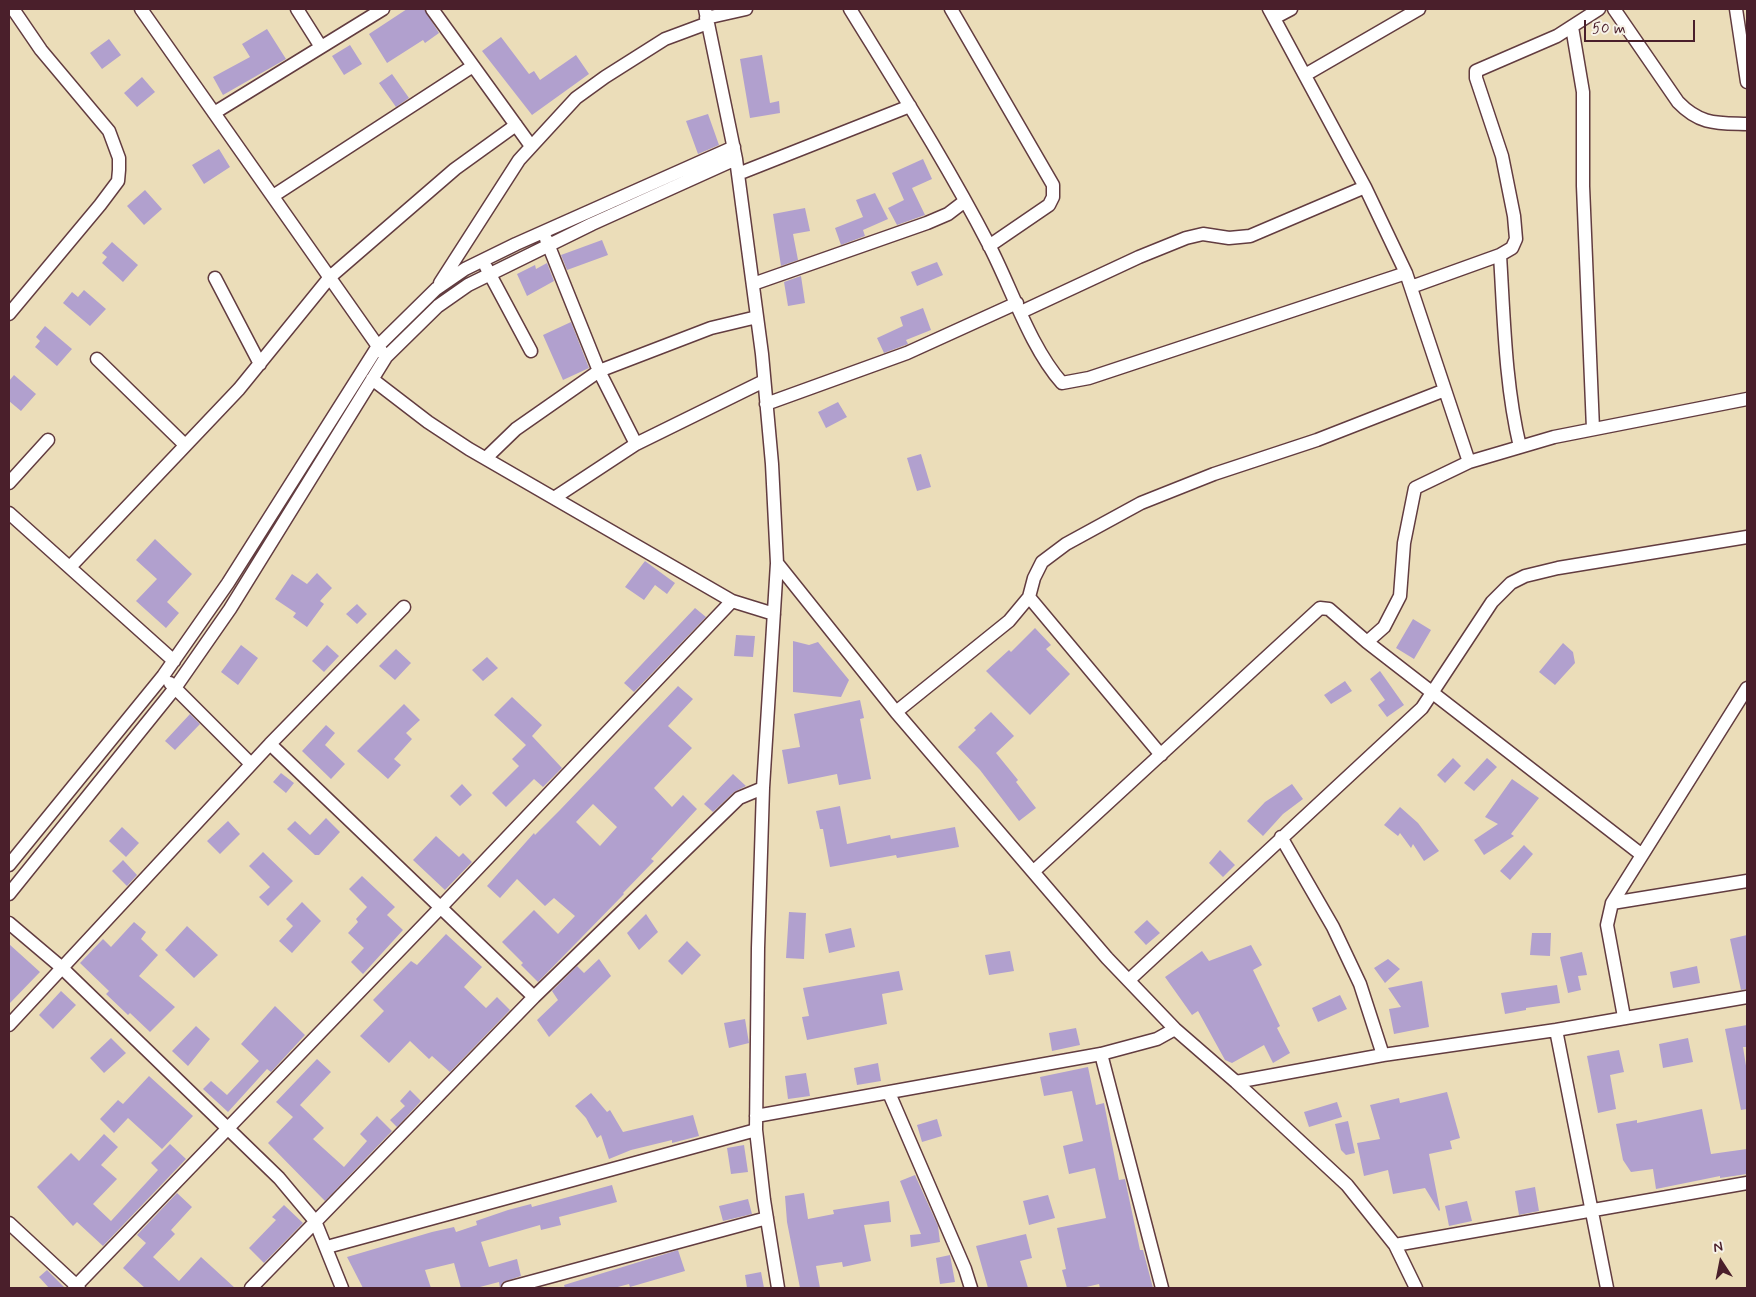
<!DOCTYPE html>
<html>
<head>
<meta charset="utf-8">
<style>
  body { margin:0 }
  #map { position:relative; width:1756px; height:1297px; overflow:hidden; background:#ebddb9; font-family:Mynerve,sans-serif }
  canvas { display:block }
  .frame { position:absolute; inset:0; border:10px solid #4a1f2b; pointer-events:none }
  .north { position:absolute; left:1696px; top:1237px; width:50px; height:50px; -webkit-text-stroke:4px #f7f3e8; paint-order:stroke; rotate:349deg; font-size:14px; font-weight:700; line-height:20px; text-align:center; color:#4a1f2b }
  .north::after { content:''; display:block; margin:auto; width:18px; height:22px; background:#4a1f2b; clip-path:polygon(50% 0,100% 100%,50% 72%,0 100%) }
  .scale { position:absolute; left:1584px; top:20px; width:111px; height:22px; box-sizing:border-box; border:2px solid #4a1f2b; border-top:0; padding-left:6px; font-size:15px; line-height:18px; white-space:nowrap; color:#4a1f2b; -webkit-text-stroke:4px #f7f3e8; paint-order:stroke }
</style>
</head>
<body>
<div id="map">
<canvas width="1756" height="1297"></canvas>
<div class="frame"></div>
<div class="north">N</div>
<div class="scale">50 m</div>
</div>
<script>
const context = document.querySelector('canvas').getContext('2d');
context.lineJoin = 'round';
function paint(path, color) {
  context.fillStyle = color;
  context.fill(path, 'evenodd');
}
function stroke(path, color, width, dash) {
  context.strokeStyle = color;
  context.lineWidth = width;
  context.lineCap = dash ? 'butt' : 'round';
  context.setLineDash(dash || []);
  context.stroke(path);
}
const building = new Path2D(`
  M407 9H424L439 33 425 43 423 40 387 63 369 34Z
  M267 29 286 59 223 95 213 77 250 57 242 44Z
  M501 37 529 74 534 71 540 80 576 55 589 74 532 115 482 51Z
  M109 39 121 55 102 69 90 53Z
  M350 45 362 64 344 75 332 56Z
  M762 55 770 103 779 101 780 113 750 118 740 59Z
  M392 74 409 98 396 107 379 83Z
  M142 77 155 92 137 107 124 93Z
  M708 114 719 145 698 154 686 121Z
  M219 149 230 167 204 184 192 165Z
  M923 159 932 179 912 188 925 215 897 225 888 208 904 200 892 173Z
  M145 190 162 209 144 225 127 206Z
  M875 193 888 219 863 230 865 236 841 245 835 228 863 217 856 200Z
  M805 208 810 231 793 234 798 260 781 266 773 214Z
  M602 240 608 255 567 270 561 255Z
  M112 242 138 265 123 282 102 263 107 257 102 253Z
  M937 262 943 275 917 286 911 272Z
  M547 263 554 281 527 296 517 274 535 265 536 269Z
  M801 276 805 303 788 306 784 282Z
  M84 290 106 309 90 326 63 303 72 292 78 297Z
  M923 308 931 330 906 340 908 344 884 353 877 338 903 326 900 317Z
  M571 322 589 368 563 380 543 335Z
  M45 326 72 349 57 366 35 347 40 341 36 337Z
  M14 375 36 394 21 411 9 401V381Z
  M838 402 847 417 826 428 818 412Z
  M921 454 931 487 917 491 907 458Z
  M155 539 192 574 167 602 179 613 166 628 136 601 157 579 136 560Z
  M645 561 675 583 667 594 655 585 644 600 625 587Z
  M317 573 332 588 320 601 324 604 307 627 293 617 296 613 275 599 292 574 307 584Z
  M357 604 367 614 357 624 346 614Z
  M695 608 706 617 634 692 624 683Z
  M1413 619 1431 630 1414 659 1396 648Z
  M1035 628 1051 645 1046 649 1070 674 1030 715 986 671 1009 650 1011 652Z
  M736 635 755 636 753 657 734 656Z
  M793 641 809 645 818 642 849 680 841 697 793 692Z
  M1563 643 1573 652 1575 663 1555 685 1539 672Z
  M241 645 258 658 238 685 221 672Z
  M327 645 339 656 324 672 312 661Z
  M396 649 411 663 395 680 379 666Z
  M487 657 498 668 483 681 472 670Z
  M1380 671 1404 705 1387 717 1378 705 1385 700 1370 679Z
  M1345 681 1352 691 1331 704 1324 695Z
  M678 686 693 699 668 726 692 748 654 788 672 807 683 795 697 809 651 859 654 861 623 893 624 894 538 982 521 965 523 963 502 942 534 910 558 934 575 916 554 898 545 906 517 879 500 898 487 886 534 833 535 835 560 810ZM593 804 617 827 600 846 576 822Z
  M512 697 542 725 532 736 562 768 543 787 534 779 506 807 492 793 519 766 512 759 526 745 494 715Z
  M860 700 864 718 860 719 871 779 839 785 837 774 788 784 782 750 800 747 794 714Z
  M404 704 420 720 406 733 412 739 394 759 401 765 388 779 357 751Z
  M991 712 1014 736 996 753 1018 780 1016 782 1036 808 1019 821 980 770 958 747 976 730 974 728Z
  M190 714 200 724 175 750 165 741Z
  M326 725 335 733 325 745 345 764 331 779 302 751Z
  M1453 758 1461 766 1445 783 1437 775Z
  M1487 758 1497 767 1474 791 1464 783Z
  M281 773 294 783 286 793 273 782Z
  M733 774 746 786 734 792 713 812 704 804Z
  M1512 779 1539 798 1511 834 1514 836 1484 855 1474 840 1498 824 1485 817Z
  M462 784 472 795 460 806 450 796Z
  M1292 784 1303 799 1283 814 1263 836 1247 821 1265 802Z
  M840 806 847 844 890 835 891 839 955 827 959 847 897 858 896 855 830 867 823 829H820L816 811Z
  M1400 807 1418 823 1439 851 1424 861 1413 844 1411 848 1400 833 1398 836 1384 825Z
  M326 818 340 832 319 855H315L287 829 295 821 310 835Z
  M228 821 240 834 220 854 207 841Z
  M122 827 139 843 126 857 109 841Z
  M436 836 459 857 463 853 472 862 445 890 413 860Z
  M1524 845 1533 854 1510 880 1500 871Z
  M1220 850 1235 865 1223 877 1209 863Z
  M263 852 293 881 268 906 259 897 270 887 249 866Z
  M123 860 137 875 127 886 112 871Z
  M362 876 395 907 387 915 403 930 363 974 351 962 364 948 348 933 358 922 356 919 367 907 349 889Z
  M302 902 321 921 292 953 279 941 293 926 286 919Z
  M789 912 806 913 804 959 786 958Z
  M646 914 658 932 639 950 627 933Z
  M1147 920 1160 933 1146 945 1134 932Z
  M134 922 146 932 141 939 158 955 139 976 175 1007 150 1032 130 1013 128 1015 106 994 109 991 80 963 103 939 111 947Z
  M187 926 218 955 194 978 165 950Z
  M851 928 855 947 829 953 825 934Z
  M1532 933H1551L1550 956 1530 955Z
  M446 934 482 967 464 987 486 1008 497 997 510 1010 450 1072 432 1056 429 1059 410 1041 389 1063 360 1036 384 1011 373 1000 411 961 417 965Z
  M1747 935V989L1741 990 1730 939Z
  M687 941 701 955 682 975 668 961Z
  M9 944 40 972 9 1004Z
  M1251 945 1262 965 1253 970 1280 1026 1277 1028 1290 1053 1273 1063 1264 1045 1232 1063 1225 1060 1198 1011 1192 1015 1165 977 1202 951 1209 961Z
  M1010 951 1014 971 989 975 985 955Z
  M1582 952 1587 975 1578 976 1581 990 1568 993 1560 957Z
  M599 959 611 976 549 1037 537 1020 558 1000 552 991 577 966 584 973Z
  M1388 959 1400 969 1385 983 1374 968Z
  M1697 966 1700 983 1673 988 1670 972Z
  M899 971 903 990 882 994 887 1024 807 1040 802 1017 809 1016 803 988Z
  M1422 981 1429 1027 1394 1034 1389 1009 1401 1007 1388 988Z
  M1557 985 1560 1003 1526 1008V1010L1505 1014 1501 993Z
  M61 991 76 1005 53 1029 39 1015Z
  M1340 995 1347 1009 1318 1022 1312 1008Z
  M275 1006 305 1035 271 1072 267 1069 228 1112 203 1089 211 1081 227 1095 259 1061 241 1044Z
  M745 1019 749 1043 729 1048 724 1023Z
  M1747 1025V1047H1743L1747 1072V1109L1741 1110 1725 1029Z
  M196 1026 210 1039 188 1066 172 1051Z
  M1076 1028 1080 1045 1052 1051 1049 1033Z
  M111 1038 126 1053 104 1073 90 1058Z
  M1688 1038 1693 1062 1663 1068 1659 1044Z
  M1619 1050 1624 1072 1610 1075 1616 1109 1598 1113 1587 1056Z
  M317 1059 331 1072 300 1105 324 1128 313 1139 344 1167 367 1141 360 1134 377 1116 392 1131 325 1201 268 1143 293 1117 276 1102Z
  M878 1063 881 1081 857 1085 854 1068Z
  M1088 1067 1096 1105 1104 1103 1119 1180 1125 1179 1140 1250H1143L1153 1288H1100L1099 1284 1082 1288H1067L1062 1270 1066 1269 1057 1228 1106 1218 1095 1168 1069 1174 1063 1146 1083 1141 1072 1091 1044 1096 1040 1077Z
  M806 1073 810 1096 788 1099 785 1076Z
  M149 1076 193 1116 162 1149 128 1118 114 1133 100 1119 118 1100 123 1104Z
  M410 1090 421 1101 397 1127 390 1120 405 1106 400 1101Z
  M1447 1092 1460 1138 1450 1141 1452 1149 1429 1154 1440 1210 1439 1211 1425 1188 1393 1194 1388 1170 1364 1176 1357 1143 1380 1139 1370 1105 1399 1098 1400 1103Z
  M591 1093 607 1112 610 1110 623 1132 693 1115 699 1136 672 1143V1140L631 1150 609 1159 601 1135 597 1138 586 1118 575 1106Z
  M1337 1102 1342 1117 1309 1127 1304 1112Z
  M1702 1109 1711 1154 1747 1149V1174L1720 1178V1176L1656 1189 1653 1169 1631 1172 1623 1160 1616 1124 1637 1120V1123Z
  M937 1119 942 1136 922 1142 917 1125Z
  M1348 1121 1355 1153 1346 1155 1341 1150 1335 1124Z
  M104 1134 118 1147 101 1165 117 1179 93 1204 111 1221 158 1170 151 1163 170 1144 186 1159 103 1246 77 1222 73 1226 37 1187 71 1153 79 1161Z
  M744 1145 748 1172 731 1174 727 1148Z
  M915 1175 938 1226 940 1242 911 1247 910 1235 921 1234 900 1181Z
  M612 1185 617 1202 559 1217 561 1225 541 1230 540 1225 481 1242 489 1267 517 1259 521 1276 503 1282 500 1288 499 1282 476 1288H461L454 1263 425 1270 431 1288H363L347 1257 432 1232 454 1227 456 1232 477 1225 476 1221 508 1210 531 1204 532 1207Z
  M1535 1187 1539 1211 1519 1215 1515 1191Z
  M177 1193 192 1207 171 1230 175 1234 153 1257 179 1281 201 1257 235 1288H145L123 1268 146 1243 137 1235Z
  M804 1193 808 1219 834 1214 833 1210 889 1201 891 1222 864 1225 871 1261 843 1267 842 1262 816 1266 820 1288H800L787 1222 785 1196Z
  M1048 1195 1055 1218 1029 1225 1023 1201Z
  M748 1199 752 1214 723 1221 719 1206Z
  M1467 1201 1472 1221 1449 1226 1445 1206Z
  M284 1205 303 1223 264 1263 249 1248 276 1220 272 1217Z
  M1026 1234 1032 1258 1020 1261 1028 1288H988L976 1246Z
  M678 1250 685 1271 630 1287 629 1284 614 1288H565L564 1285Z
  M950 1255 955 1282 940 1284 936 1258Z
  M47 1270 65 1288H49L39 1277Z
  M761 1272 764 1288H747L745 1275Z`);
const minor = new Path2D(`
  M141 9 382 352
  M297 9 321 47
  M432 9 531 146
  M705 9 736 159 762 354 772 464 777 563 763 788 758 948 756 1130 764 1200 778 1288
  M850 9C898 87 947 164 989 245 1011 287 1030 347 1062 383L1089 378 1406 273
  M951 9 1053 185V197L1049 205 989 246
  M1269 9 1365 187 1406 273 1469 462
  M1614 9 1678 102C1700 125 1717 123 1747 124
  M1736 9 1747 82
  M706 18 746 9
  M1274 18 1291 9
  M1572 27 1583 92V186L1593 429
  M1305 75 1419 9
  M214 113 383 9
  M738 174 910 106
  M273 196 473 66
  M546 239 599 371 636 444 554 498
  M1500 255C1504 319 1505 384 1520 447
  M486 267 531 351
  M215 278 260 364
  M440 283 519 160 576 98 605 77 665 39 708 23
  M753 284 927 223 948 214 965 201
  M1411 287 1500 255 1512 248 1516 239 1514 216 1502 156 1476 78V71L1557 36 1599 9
  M1021 312 1139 257 1186 238 1203 234 1229 238 1250 236 1365 187
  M9 314 100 205 118 181 119 170V158L109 131 41 50 13 9
  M97 359 185 445
  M372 379 428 422 469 449 732 601 774 614
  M766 404 907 353 1017 303
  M636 444 764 381
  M486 458 516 429 599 371 711 328 757 317
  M9 483 48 440
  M9 513 174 661
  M777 563 896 712 1107 958 1175 1029 1236 1082 1347 1185 1395 1245 1416 1288
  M70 567 239 389 330 277 455 169 516 125
  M1029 597 1161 755
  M1367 642 1384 627 1400 596 1404 543 1415 488 1469 462 1554 437 1747 399
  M170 683 251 764
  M896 712 1009 621 1029 597 1034 578 1042 562 1066 544 1141 503 1214 474 1317 440 1445 390
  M270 744 534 997
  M1281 837 1333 927 1360 984 1383 1055
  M9 865 163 676 228 583 378 346 436 289 465 269 516 244 734 147
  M1034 871 1320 608 1329 609 1367 642 1642 855
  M9 894 175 688 230 609 386 357 438 306 468 285 592 224 736 159
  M1612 903 1747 881
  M9 923 61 967 279 1178 315 1221 342 1288
  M1129 980 1422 708 1492 602 1511 583 1525 576 1558 568 1747 537
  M1624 1017 1607 925 1612 903 1747 688
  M9 1025 270 744 404 607
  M1556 1030 1607 1288
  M1101 1054 1162 1288
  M1236 1082 1383 1055 1556 1030 1747 997
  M889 1093 965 1269 971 1288
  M756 1116 1101 1054 1157 1039 1175 1029
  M9 1223 79 1288
  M1395 1245 1747 1183
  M327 1247 756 1130
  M74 1288 441 907 732 601
  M251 1288 534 997 739 798 763 788
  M508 1288 767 1218`);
paint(building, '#b1a0ce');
stroke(minor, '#623c40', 15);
stroke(minor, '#fff', 12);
</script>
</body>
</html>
